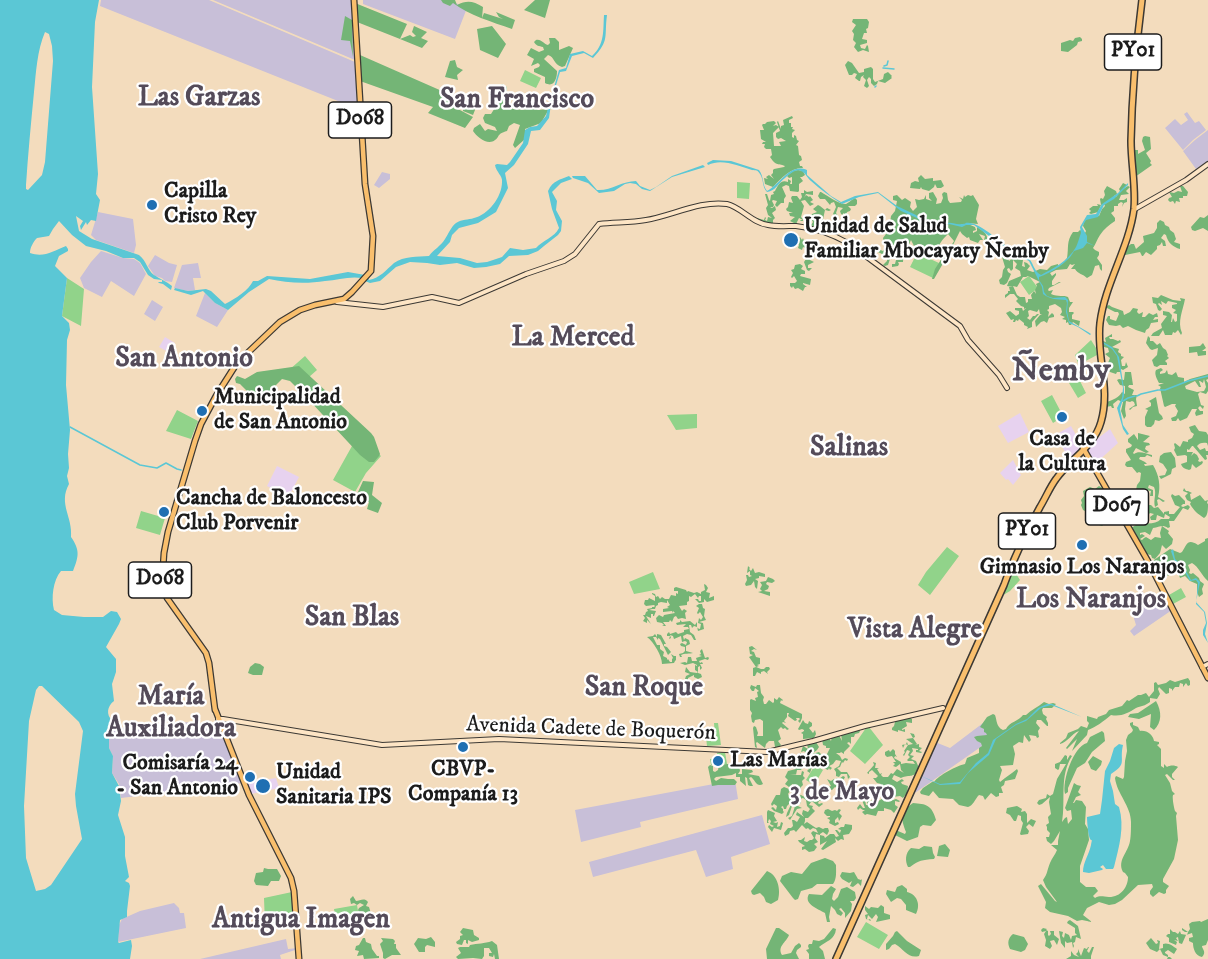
<!DOCTYPE html>
<html>
<head>
<meta charset="utf-8">
<style>
  body { margin:0 }
  canvas { display:block; background:#f3dcbd }
</style>
</head>
<body>
<canvas width="1208" height="959"></canvas>
<script>
const context = document.querySelector('canvas').getContext('2d');
context.lineJoin = 'round';
function paint(path, color) {
  context.fillStyle = color;
  context.fill(path, 'evenodd');
}
function stroke(path, color, width, dash) {
  context.strokeStyle = color;
  context.lineWidth = width;
  context.lineCap = dash ? 'butt' : 'round';
  context.setLineDash(dash || []);
  context.stroke(path);
}
function drawText(font, color, halo, rows, align = 'center') {
  context.font = font + ' "IM FELL DW Pica",serif';
  context.lineWidth = 4.5;
  context.setLineDash([]);
  context.textBaseline = 'middle';
  context.strokeStyle = halo;
  context.fillStyle = color;
  for (const [text, x, y, turn = 0] of rows) {
    context.save();
    context.translate(x, y);
    context.rotate((+turn || 0) * Math.PI / 180);
    context.textAlign = isNaN(turn) ? turn : align;
    if (halo) context.strokeText(text, 0, 0);
    context.fillText(text, 0, 0);
    context.restore();
  }
}
const built = new Path2D(`
  M165 337 175 343 170 353 159 347Z
  M1020 413 1029 432 1008 443 998 426Z
  M1071 426 1083 448 1070 460 1055 435Z
  M1110 429 1118 443 1094 465 1086 451 1093 442Z
  M1013 460 1021 475 1013 485 1008 479 1006 480 1000 473Z
  M277 466 299 477 288 498 267 486Z
  M276 778 279 788 251 794 247 783Z`);
const industrial = new Path2D(`
  M101 0H209L355 62 358 109 100 6Z
  M213 0H351L355 60Z
  M363 0H449L467 8 455 39 363 4Z
  M1187 112 1195 123 1199 121 1206 130 1193 140 1183 150 1165 128 1175 119 1181 125 1188 120 1184 114Z
  M1208 130V161L1196 169 1183 151 1195 140Z
  M382 172 390 174V179L379 188 374 185Z
  M98 212 133 219 136 245 134 253 96 240 91 235Z
  M101 251 123 258 134 259 140 263 146 274 134 296 111 281 102 297 84 288 80 278 91 262Z
  M155 255 169 263 177 265 172 282 165 281 162 278 155 276 148 266Z
  M198 263 201 278H193L195 290 188 291 174 288 182 265Z
  M205 293 215 303 228 310 217 327 196 316Z
  M152 300 163 307 155 321 144 314Z
  M1142 591 1152 604 1164 595 1172 610 1134 636 1130 631 1136 625 1132 612 1127 606 1130 603 1129 601Z
  M991 717 1002 732 912 795 935 742 950 748Z
  M180 722 219 724 243 783 121 798 119 784 112 773 113 756 109 748V729Z
  M735 780 738 799 640 822 641 827 581 842 575 810Z
  M762 815 770 844 731 857 733 869 706 877 696 850 593 877 589 862Z
  M174 903 179 908 180 913H184L186 928 118 942 119 925 122 919 140 911Z
  M286 939 288 949 298 948V949L280 955 281 959H200Z`);
const green = new Path2D(`
  M525 70 541 78 536 88 520 81Z
  M737 182 750 183 749 199 737 198Z
  M917 253 939 263 933 278 910 267Z
  M1029 276 1038 288 1029 295 1020 282Z
  M67 278 84 289 81 326 62 316Z
  M1091 340 1096 348 1097 355 1082 363 1081 362 1078 363 1075 355Z
  M305 356 317 370 301 384 289 370Z
  M1079 379 1086 393 1078 398 1069 383Z
  M1052 395 1062 414 1060 416 1061 418 1053 423 1041 401Z
  M177 410 198 421 191 439 166 431Z
  M697 414V428L676 430 667 415Z
  M368 444 381 456 366 473 355 492 333 480 352 446Z
  M141 511 165 518 160 535 136 528Z
  M947 547 959 556 930 595 918 585 926 572Z
  M1011 566 1020 580 1010 591 1000 597Z
  M653 572 660 589 634 594 629 582Z
  M1181 588 1186 597 1173 604 1169 595Z
  M714 723H718L721 745 707 746 706 737 715 736Z
  M869 727 883 745 865 764 850 751 866 728Z
  M725 752 727 764 711 765 710 759 717 758V753Z
  M815 765 823 770 814 785 806 780Z
  M292 892 294 919 265 925 264 898Z
  M357 905 359 917 356 918 359 921 356 922 353 918 336 921 334 909Z
  M866 922 888 935 879 949 857 937Z`);
const forest = new Path2D(`
  M441 0H455L457 5C467 0 473 1 483 7L482 18 484 13 503 19 499 17 496 12 515 20 512 29C492 22 469 15 453 3L450 6 443 3Z
  M535 0H550L545 18 524 10Z
  M355 3 407 24 400 39 357 22Z
  M345 16 352 20 353 57 350 41 341 40Z
  M853 19H867L869 22 868 28 866 29 867 33H864L862 39 867 40V43L860 45 861 48 865 49 867 45 868 46 869 52 863 50 858 52 854 47 856 43 853 40 854 34 852 31 856 25 852 22Z
  M414 26 427 32 421 38 428 41 422 48 400 39 410 35 413 37 416 36 412 32Z
  M492 26 506 44 498 58 480 50 477 29Z
  M1080 37 1082 39V41L1078 42 1077 45 1068 52 1061 51V43L1070 40 1073 41 1075 38Z
  M549 38H555L559 42V50L569 46 573 48 565 66 562 67C553 64 555 57 548 55L544 59 557 71C557 79 554 88 545 83V77L534 72V69L539 67 540 65 538 63 531 66 534 59 527 55 531 48 539 52 544 50 543 47C539 46 536 46 534 42L536 40C542 39 543 44 548 45L550 43Z
  M360 55 451 95 440 103 452 96 475 104V110L473 115 463 111V102L460 103 458 109 473 117 465 128 428 113 433 107 360 81Z
  M455 60 457 67 463 70 457 75 458 80 445 77 450 61Z
  M848 61 852 63 859 73 864 72V69L871 67 873 69V79L875 82 883 79 884 74 888 72 892 76 891 77 892 78 885 83 878 81 877 84 874 86 871 83V79L869 77 867 80 869 86 867 88 864 86 866 80 863 77 864 75 861 77 860 81H859L855 78 857 74 854 73 852 75H849L845 65Z
  M502 84 507 87 505 100 510 104 511 108C519 110 527 111 533 106L538 110 549 109 541 123 525 129V139L515 148 513 145 520 125 514 123 509 126 507 131C496 134 500 137 495 140 488 146 477 137 473 131L474 128 480 124 485 131 488 129 497 131 495 127 485 123 483 118 485 114H491L498 103V102L494 99 500 98 503 95V91L497 92 496 90Z
  M792 116 793 118 789 120V123H791V127H793L792 129 795 130 792 133V137L794 138V135L796 136 797 140 799 141 796 145 798 146 799 155 801 156 802 160 799 162 800 166H802L803 168C792 167 781 178 773 187L765 184 764 178 768 179 766 177 769 175 774 179 771 175 773 173V170L774 169 784 167 785 166C777 163 776 166 770 157L772 155 771 149H766L764 147 765 144H762L763 142H766L761 139 760 130H764L762 125 763 124H765L767 122 774 121 776 123 773 126 776 125 779 127 773 133 774 146H781L779 142 786 141 781 138 778 139 776 137V133L780 131 777 122 778 121 781 129V126L784 125 783 120Z
  M1145 136 1150 137 1151 149 1146 153 1151 161 1150 163 1152 165 1135 177 1133 164 1135 162 1133 158 1134 150H1138V154L1145 150 1142 141 1143 137Z
  M798 170 803 171 805 175 802 177H800L803 181 799 184V191L798 192 790 191 789 186 786 185 782 187 786 196 784 199V203H781L777 207 775 205 777 201 773 200 772 201 774 205 773 207H770L772 208 775 206 776 210 772 213 775 218 773 220V224L762 222 755 219 757 218 764 220 765 217 766 218 765 220 767 221 768 217 772 218 768 215 766 208 768 205 765 194H767L769 200 770 201 771 195 774 194 773 192 775 191C778 186 780 179 788 182V179L791 181 790 184H792V177L789 178 787 176 793 171Z
  M921 175 925 179 933 178V181L941 180 944 186 941 188H937L935 184 934 187 929 191 922 189 921 187 920 189 910 188 911 183 915 181 919 182 918 178Z
  M1123 183 1127 185 1123 189 1128 186 1130 187 1126 191 1129 194 1121 195 1119 200H1124L1127 198V202L1124 203 1122 207 1123 203 1121 202 1118 204V206H1114V211L1111 213 1115 218V221C1109 225 1104 229 1100 235 1097 239 1096 244 1093 248L1095 250 1099 252V255L1097 258 1102 265V271L1100 269 1099 265 1095 266 1092 275 1087 278C1083 274 1078 274 1075 269H1071L1075 264 1072 265 1070 264 1067 269 1056 270 1050 273 1052 276 1056 273V275L1052 281V285H1054L1059 282H1061L1049 288 1048 290 1049 291 1053 290 1051 294C1058 297 1064 295 1068 297L1070 302H1073L1069 308V312H1073L1074 313 1072 315V319L1080 321 1079 326 1073 322 1071 325H1069L1068 322 1066 323V320L1062 319 1065 317 1060 315 1062 312 1061 308 1055 304 1049 306V309L1047 310 1049 312 1048 317 1052 313 1054 315V317L1049 318 1047 323 1044 321 1041 322 1036 327 1035 321 1040 315H1042L1040 314 1039 309 1037 312 1030 310 1028 311 1029 316 1027 318 1030 320 1033 316H1035L1037 314H1039L1032 322V327L1027 329 1028 327 1024 325V323L1019 319 1018 321 1016 320 1015 322H1013L1014 319 1011 320 1006 313 1010 311 1016 316 1019 314V311L1015 310V308H1022L1023 311 1026 308 1024 309V307L1021 306 1016 301 1018 299 1014 294H1010L1005 298V295L1008 293V291H1010L1009 287H1013L1007 286 1009 281 1021 276 1020 271 1015 268 1017 264 1013 260V269L1011 271 1009 268 1007 269 1008 272 1011 274 1007 283 1004 285 1000 284 999 280 1002 277 1003 270 1005 267 1002 257 1006 253 1009 261 1013 258V254C1017 254 1019 256 1021 260H1023L1022 266 1025 267 1024 262 1027 263 1030 266 1027 270 1033 272 1040 269 1047 270 1051 266 1058 264V266L1062 264 1067 258C1069 247 1066 242 1073 232H1078L1080 230 1085 233 1086 231 1083 226 1084 221 1093 215 1099 216 1102 209 1105 206 1104 204 1101 205 1098 212 1091 214 1089 213 1091 211 1089 209 1093 206H1098L1097 204 1101 205 1100 199 1101 198 1103 199 1105 195 1104 191 1107 186 1116 191 1117 194 1114 196 1116 197 1120 191 1119 189ZM1028 276 1040 282 1036 284 1037 286 1035 290 1036 294 1034 291 1031 295 1032 299H1028V302L1026 303 1025 297H1020L1017 295 1013 286 1017 287 1023 277H1026Z
  M1180 186H1183L1188 192 1187 196H1183V198H1179L1180 202 1176 201 1175 204 1173 201 1170 202 1168 200 1169 198 1172 197 1169 192 1174 193 1178 191 1182 192Z
  M804 190 807 192 813 191V195L806 194 804 198 806 195 809 197 810 196 813 200 810 202 814 204 810 206 805 200 801 201 804 206 801 217 803 219V221H801L800 220H803L799 218 796 224 790 221 795 217 790 216 789 213H793L787 211 786 209 788 207 789 202 793 203 791 198 792 196H797L800 200 802 197 801 193H804Z
  M820 192H821C828 196 838 204 846 204 848 203 853 199 855 198L857 200V204L855 206H848L851 209 850 211 847 212 846 215 843 213V215L841 214 840 211 843 208 838 207 836 213 838 216 836 217 833 214 836 207 834 202 831 203 830 205 825 199H820L818 196Z
  M944 192 947 193 948 200 950 203 961 202 962 200 959 197 963 199 964 195 965 197 968 195 971 196 973 195 979 205 976 219 978 224 967 223 965 225 968 224 975 227 976 230 973 231V233L977 231V227C983 231 987 233 988 241L984 240 985 236 979 234 983 240H980L978 243 970 240 969 237 967 238 962 234 960 231 949 253 934 279H932L935 269 942 258 941 253 946 254 954 241 948 234C942 240 938 244 938 253L936 255 926 251 925 248 916 250 915 248 921 245 919 244 914 246 911 240C908 247 903 254 903 262H898L899 264 898 266 892 267V264H895L896 260 901 259 899 257 893 255V259H890L888 265 885 266 883 265 887 261V255L885 258 882 254 876 251 878 249 883 251 886 246 884 244 883 238 889 230 891 216 895 211 897 201 893 200V196L897 195 902 200 905 198 911 202 910 207 913 211 917 207 915 199 919 200 924 199 926 195V199L932 201 929 198V193L933 192 937 199 936 204 941 203 943 198 942 194Z
  M818 205 820 206 825 210 827 208 831 210 829 211 825 210 822 224 817 221 820 228 817 229 811 225 813 222 810 217 812 214 817 212 813 209Z
  M1208 215V231L1203 228 1195 231 1192 230 1191 227 1200 217 1204 218Z
  M1160 220 1164 222 1165 225 1169 227 1170 230 1174 233 1176 239 1174 242 1180 244V249C1173 247 1168 243 1166 235L1164 234 1161 238 1165 241 1166 246H1163L1162 242 1160 245 1157 246V249L1151 255 1146 252 1143 256H1142L1140 252 1125 255 1124 254 1126 248 1131 244H1134L1136 249 1144 242 1143 236 1154 233 1157 228V223Z
  M791 232 794 233 796 237H800L802 240 803 238 804 241 807 242V245L809 243 810 244 812 243 814 246 816 244V246L813 247 816 250 812 249V247L810 246V251L813 252 815 255 810 258V260L814 262 808 265V268H812L809 271 807 270 804 262 806 259V251L807 249 803 247 802 250 798 248 799 245 797 243 799 241 794 237 793 235 791 236Z
  M795 265 800 264 803 266 801 269 805 271V274H801L800 276 811 279 810 285 803 283V284L807 287H805L803 291 798 288 795 289 793 286 792 288 790 286V283H795L797 281 794 276 792 278 791 277 793 273 791 270 794 269Z
  M1161 295 1173 300 1181 301 1180 298 1185 299C1183 310 1177 322 1182 333L1181 335 1178 330 1175 333 1173 332 1172 335H1165L1163 330 1159 336H1151L1153 333 1162 328 1161 324 1167 316 1163 315V311L1169 312 1172 315 1171 322H1172L1173 318 1175 322 1177 321V314L1173 313 1176 310 1172 308V305L1177 304V303L1168 301 1166 304 1161 301 1162 305 1159 303 1158 304 1162 309 1160 311 1158 310 1156 304 1153 303 1152 297 1158 298Z
  M1109 305 1112 307 1123 311 1124 315 1130 312 1133 308 1138 309 1137 312 1139 314 1143 312 1142 317H1145L1149 313 1153 315 1157 313 1158 317H1155L1153 320 1158 319V322L1151 323 1149 328 1146 330 1145 333 1136 330 1128 326 1123 328 1120 325 1116 326 1109 325 1106 320 1108 316H1110V319L1116 321 1119 314 1118 312H1115L1107 308V306Z
  M1112 334V337H1109L1110 339H1113L1118 341 1120 340 1121 342 1112 347 1119 349 1118 352 1121 354V356L1124 357 1121 360 1122 366H1125L1126 362 1128 367 1123 370 1121 369V372H1117L1116 374 1104 370H1109L1111 366 1108 363 1110 358 1105 354 1109 352 1108 348 1104 347 1103 341 1106 342 1105 338Z
  M1148 336 1150 338V341H1153L1157 345 1160 343 1163 348 1166 350 1168 355 1167 356 1169 358 1165 361 1167 363V365H1160L1157 367 1154 366 1152 360 1157 355 1158 348 1152 350 1150 349 1146 343Z
  M1203 343 1206 348 1202 351H1206V355L1198 356 1197 352 1189 353V347L1200 346Z
  M299 366 371 433 374 437 380 454 379 456 374 462H369L360 455 309 400 290 381 282 379 275 386 274 391 270 394 262 392 269 398 270 403 267 405 253 397 240 384 236 383 235 379 237 376 245 379 257 372Z
  M1161 368 1163 370 1160 372V374L1165 373 1167 370 1168 374 1172 375 1176 372 1178 377 1184 378V382L1190 379 1208 374V379L1206 380 1208 383V391L1206 394 1200 392 1198 394 1201 405 1204 406 1203 409 1200 406 1198 408 1200 411H1203V414L1196 416 1195 413 1197 409H1192L1187 418 1180 421 1178 418 1176 421H1172L1171 418 1176 416 1178 411 1175 406 1176 404H1172L1165 407 1164 406 1160 388 1161 387 1158 385 1164 383H1159C1157 379 1154 374 1156 370ZM1204 379 1206 387 1204 391 1197 392 1186 389 1185 386 1195 381 1199 387H1201L1199 381H1200L1203 383Z
  M1125 372H1131L1133 385H1129L1128 387 1134 390 1132 395H1137L1136 399 1137 406 1133 407 1130 410 1129 409 1135 405 1134 402 1132 401 1130 402 1126 401 1125 409 1126 416 1124 419 1121 411 1123 402 1118 400 1113 404 1114 408H1112L1111 406 1106 407 1107 402C1112 400 1119 398 1122 392L1125 394V386L1120 385 1117 380 1119 379 1124 380Z
  M1156 397 1159 413 1162 416 1163 419 1159 421 1155 420 1154 424 1151 427H1147L1145 425V417L1148 410 1145 409 1151 406V403L1149 401Z
  M1195 425 1199 431 1206 432 1208 435V446L1207 443C1203 442 1199 443 1197 446L1200 450 1205 448 1206 451H1208V455H1206L1207 459 1205 460 1193 446H1192L1189 450 1187 449V452H1193L1191 456 1194 453 1197 455 1199 459 1198 461 1200 462 1202 461 1203 462 1202 464 1196 468 1192 464 1191 469 1189 470C1186 469 1182 468 1181 464L1187 462V456L1185 455 1177 456 1174 450 1175 448 1174 444 1175 443 1180 447 1183 441 1188 442V440L1192 438 1194 434 1191 432 1189 427Z
  M1138 433 1150 436 1143 442 1149 443 1150 445 1146 446 1145 449 1149 452 1146 453 1136 448 1133 453 1134 454C1139 450 1146 454 1152 455V457L1147 455 1145 457H1140L1139 459 1145 462 1147 464H1144L1145 466 1153 465C1159 475 1161 486 1158 497L1165 501 1163 502 1159 499 1157 500 1158 505 1155 507C1153 499 1157 494 1154 487L1149 485 1148 488 1153 490V496H1150L1151 491 1146 490 1141 496 1144 503 1142 505H1140L1139 499 1134 500 1129 504V509L1125 512 1122 511 1124 506 1121 505 1120 503 1133 491 1136 490 1137 485 1140 481 1141 473 1139 472 1137 473 1132 467H1127L1125 465 1126 462 1131 460 1126 452V449L1131 447 1132 445 1128 442V439L1134 434 1138 440Z
  M1171 452 1175 458 1176 467 1172 469 1171 474 1161 479 1159 476 1165 475 1167 470 1163 464 1159 462 1160 456 1164 453Z
  M363 481 374 482 372 495 382 503 378 513 367 509 369 502 353 503Z
  M1099 486 1106 490 1105 492H1099L1097 499 1099 501 1104 495 1107 494 1108 496 1101 500 1102 502C1107 501 1108 499 1112 502V505L1107 506 1106 508 1116 507 1117 510 1113 513 1114 516C1110 520 1106 522 1102 526L1099 525 1094 519H1091L1089 515 1096 507V497L1093 495 1094 499H1091L1089 501 1090 496H1087L1086 506 1088 507 1085 511 1083 510 1081 505 1082 503 1081 500 1084 496 1083 491 1090 487 1095 489Z
  M1184 488 1186 491H1188L1192 493 1190 494 1191 500 1200 495 1205 501 1208 500 1207 503 1208 504C1208 509 1208 516 1204 518 1198 514 1194 511 1190 504L1191 502 1187 500 1185 496 1188 493 1183 491Z
  M1172 494 1175 496 1179 495 1185 501V504H1183L1181 506 1183 507 1188 505 1190 507 1188 510 1183 508 1174 521H1169L1170 527 1168 528C1162 524 1160 527 1153 528L1150 535 1145 532 1140 533V535L1142 534 1145 536 1140 539 1142 540 1144 538 1146 537 1151 540 1155 537 1161 538 1160 533 1162 526 1169 531 1168 533 1173 539 1172 544 1166 549 1162 545 1160 553 1155 559 1152 558 1151 555 1146 554 1145 551 1143 550 1131 528 1136 525 1132 522 1134 517 1136 515 1138 519 1144 512V507L1146 505H1151L1154 508 1158 507 1164 514V512L1169 511V514H1174L1180 507 1175 505 1171 496ZM1150 513 1154 514 1150 517 1151 520H1156L1157 515 1164 518 1165 514 1170 517 1169 519H1161C1156 524 1149 524 1141 523L1142 521Z
  M1208 538V581C1202 576 1199 567 1192 563L1188 565 1190 570 1189 573 1191 574 1193 573 1199 578 1200 581 1204 584 1202 589 1203 594 1199 597 1197 592V584L1190 581 1185 576 1180 578 1179 575 1183 571 1173 566 1169 570 1171 572 1168 576 1164 573 1162 576V581H1159L1157 573 1153 571V563L1154 560 1170 549 1180 553 1182 552C1187 545 1187 538 1198 545L1205 541V539Z
  M748 566 750 568 749 569 751 571 753 568 755 573 759 572 765 574V577L759 576V578L755 579 758 581 757 589 755 587 754 581 751 585 746 586 745 584 747 580 746 575H748L749 577 752 576 750 575V571L747 573Z
  M768 577 773 579 775 581 772 583 767 582 766 584 769 586 768 589 764 591 770 592V596L758 592 762 591 760 589 762 585 760 582 766 581Z
  M704 584 706 585 708 588 706 592 710 593 709 598 714 596V600L707 602 704 599V602L699 603 695 599H698L699 601H701V596H699L698 598 695 594 691 597 689 596V601L687 602V605L679 606 682 611 684 609 687 611 685 613 686 619 682 618 678 619 676 616 674 617 672 622 670 620 669 622H663L666 626H662L664 625 662 623 657 622 656 618 659 615 663 617 664 615 675 613 673 611V613L672 611 663 612V609L669 608 667 607 670 605 667 600V603L661 602 658 603V605L656 606 655 609H652L649 610 656 611 654 616H653V614H651V618L646 616 651 624 647 620V623L643 621 645 618 643 615H645L646 612 648 611 647 609 652 608V607H654L655 606 654 605 646 606 644 604 645 600H648L649 598 655 601V596L652 594V593L655 594 656 597 658 596 660 599 662 597 665 599H669L671 595 676 596V593L678 594V591H674V588L676 587 686 590 687 592 688 591 694 593 697 592 701 594V592L705 590Z
  M699 604H702L703 608 705 609 704 616 706 620 699 622 703 623 704 629 698 631 697 627 694 626 692 628 691 625H689L690 632 694 635 696 640H694L691 635 687 634 683 636 684 640 685 638 689 640 690 644 686 646V651L693 653C690 654 684 653 681 655L682 657H680L679 654 683 653 685 651V647L681 646 680 644 682 643 686 645 687 642 685 641 682 642 681 636 674 639 673 636 670 635 671 638 669 639 670 636H667V634L669 632 670 634 676 632 678 634 684 632V630L689 629 688 627H683L686 624 677 625 676 623 680 622V620L682 622 690 621 695 625 697 622V628L700 629 701 624 698 623 699 618 701 620 703 617 700 612 698 614 697 613 699 608 696 606Z
  M655 634 657 637V634L661 635 666 644H664V646L667 647 671 652 668 655 660 639 658 638V640L656 637H653L657 645H660V649L664 652 663 656 667 658V660L668 659 670 662H672V659L673 658 671 654 674 656H676V660L675 661 674 663 662 664C662 656 654 642 647 637L653 636Z
  M752 646 757 650 754 649 751 651 754 652 756 657 760 658V664L757 665 759 666 756 667 761 669H764L766 667H769L770 669 767 672 768 674 764 671 761 672V674L757 672 755 676H753V668L756 667 749 657 753 655 750 654 749 647Z
  M702 649 705 658 708 657 709 658 708 660 705 659 699 661 700 663 702 662 703 664H700L702 668 700 670V666L698 667V673L701 674 702 677 698 679 694 677V675L688 678V681L690 683H688L685 679 686 676 690 674 685 672 686 667 690 672 697 673 698 672 695 670V665L697 666V665L693 663 685 665 680 663 685 662 687 663 688 657H691L692 661H697L696 658 702 656 699 655 701 654 700 651Z
  M255 663 260 664 264 667 262 675H253L248 673 250 667Z
  M1188 678 1190 681V685L1188 686 1186 683 1183 687V684L1180 683 1179 687H1175L1172 691V689L1169 688V693L1166 694 1159 687 1158 689 1160 694 1157 699 1150 698V702C1145 706 1141 706 1136 708 1128 713 1121 717 1111 715 1104 721 1096 727 1088 730L1087 735 1073 750 1072 751 1077 739 1067 749 1066 748 1079 731C1071 734 1068 742 1060 744V743L1066 738 1068 733 1078 729 1081 726 1087 728 1089 723 1087 721V716L1097 719 1098 717 1106 714 1109 710 1122 706 1127 700 1129 701 1138 695H1141L1146 693 1149 697 1154 691V683L1156 682 1158 685 1166 683 1170 680 1175 682Z
  M751 685 756 687 757 685H760L761 693 764 697 763 700 764 704H766L769 700 773 703 774 702V698L777 700 779 697 783 700 782 701 781 700 780 703 802 714V718L800 723 798 721 800 719 799 718H796L797 720 795 721 788 716 789 713H787V717L784 721 786 723 783 722 782 723 789 729 787 730 785 728 783 729 781 727 778 730 781 739 778 741 781 745 779 747H775L774 741H769L766 744 765 748 757 742 756 743 757 748 755 747 753 728 754 726 756 727 758 733 757 736H763V721L760 719 755 720 754 723 752 722 751 716 752 713 750 710V700L751 699 756 701 755 698 758 697 757 692 759 691 755 688 754 691H752L750 688Z
  M1156 701C1162 712 1162 722 1154 730L1150 727 1151 714 1139 719 1128 717 1130 714 1138 713Z
  M1044 702 1049 704 1053 703 1056 704 1052 708H1043L1042 710 1043 714 1047 717 1046 719 1048 723V726H1047L1041 720H1037L1036 723 1040 728 1038 731 1039 737 1037 738 1036 736 1029 735 1031 740 1029 742 1024 735 1023 743 1019 742 1013 746 1015 754 1013 765 1000 766 1002 770 999 780 1000 782C1006 777 1011 774 1017 769L1018 771 1015 779 1005 781 1004 785 1001 787 1003 793H999V796L996 797 991 793 985 800 983 796 979 795C975 799 973 806 968 807L959 805 953 799 939 798 933 791 929 796 921 794 920 792 923 788 932 782H934C939 775 956 766 965 764L967 758 979 753V748L982 746 981 743 977 741 974 737 977 736 987 735 986 733 984 732V729L980 727 987 717 993 714 995 715C997 720 996 727 1003 730L1006 729C1009 722 1019 721 1023 715H1026C1031 710 1038 707 1044 702Z
  M907 716 912 719V723L906 722 907 726 902 729V730L905 729V732L898 730V732L892 730V728L894 726 895 722H891V721Z
  M803 720 805 723 808 724 809 721 812 723V726L809 728 813 733 815 730 816 734 814 738 803 739V734L801 733 804 731V730L802 729 799 730 798 729Z
  M1133 722V725L1138 727 1140 731C1147 730 1153 735 1154 741L1159 742V744L1157 745 1161 749V766L1164 768V764L1167 767C1170 765 1175 765 1178 767L1172 774V777L1175 780H1173L1167 774 1165 775 1170 783 1172 791 1175 794 1173 795C1172 797 1174 808 1175 811L1177 813 1176 816 1178 840 1174 859 1163 879V882L1169 886 1166 890V893L1164 894 1159 892 1153 897 1150 894V891L1153 887 1152 884 1138 885 1122 900 1115 904 1109 905 1099 902 1087 908 1083 915 1092 922 1082 920 1077 921 1068 916 1050 912 1045 908 1046 902 1038 886 1041 884 1055 901 1057 902 1046 887 1043 880C1048 873 1047 870 1050 863 1052 858 1055 855 1057 850L1051 845H1058V841L1060 831 1054 841 1051 844 1047 841 1046 837H1049L1050 833 1047 830V827L1046 825 1049 823 1048 817 1051 814 1049 802 1050 797 1042 804 1039 805 1037 803 1039 800 1046 798 1047 794 1050 796 1053 794 1057 779 1066 764H1060L1059 769 1058 770 1055 768V764L1060 762 1065 755 1067 756V760L1070 755 1072 756C1059 776 1066 800 1062 822L1065 818 1067 817 1068 824 1072 819 1071 810 1067 811 1065 808 1074 783 1077 785 1081 786 1078 792 1081 795 1076 797 1073 803H1074L1076 800 1082 801 1086 807 1085 824 1088 829 1089 840 1080 866V882L1086 887H1095L1098 891 1093 896 1095 898C1101 895 1103 897 1109 897 1121 897 1128 887 1128 877L1125 873 1123 872C1117 860 1128 853 1130 841 1131 836 1131 828 1131 822 1131 806 1117 794 1115 778L1116 776 1123 779 1124 777 1125 761 1127 751 1126 740 1128 735 1132 732 1133 730 1130 725V723Z
  M859 729 860 731 859 733 855 734 854 737H851V744L849 742 847 743 850 746 844 752V754L841 752 840 753H836L840 756 842 760 845 758 848 759 847 761 845 760 843 763 842 762 840 767 837 768 841 772H847L850 777 848 779 847 774H841L839 777 836 776V772L834 769 839 766 841 761 836 760 833 764 829 766 832 768 830 770 829 768 828 770 821 767 822 765H818L814 763 813 766 811 764 809 765 812 767 810 773 807 771 809 769 805 766 802 768 801 770H797L796 775 790 774 801 775 802 771 804 772 803 776 805 778 802 781 803 785 801 787 800 792 798 790V785L796 786 792 784 791 787H789L785 784 788 780 785 777 788 771 796 769 794 766H789V763L791 762 797 767 801 766 792 761V760H795L794 757 797 763 800 753 806 758H813L812 754 809 756 804 751 801 752 803 746 808 749 807 744 816 742 819 747 817 750 812 754 819 752 821 754 822 758H825L824 755 827 754 830 748H826V746L823 745 822 739 824 740 826 738H829L831 741 832 736 839 735 842 741 841 734Z
  M1102 731 1104 733 1105 741 1092 752 1085 763 1077 768 1068 788V792L1065 794C1062 781 1073 747 1087 743L1090 737Z
  M910 733 914 734 915 737 913 738 917 744 915 745 919 744V747L922 748 919 751 922 752 921 753 916 752V750H918V749L912 748 913 751 910 755 914 756 911 759 916 761 919 768C914 779 910 774 901 778L894 775 892 779 897 782 902 779 904 781 901 782 902 784 908 786 907 793 903 798 900 796 893 797 892 795 891 796 893 800 896 799 900 801 899 802 895 801V805L898 807 894 813 891 810 884 808V811H878L876 816 867 814 865 815 862 812 865 810H863L860 808 858 810 857 808 860 804 863 808H865L862 800H865L866 805H868L866 799 868 797 870 798 869 801 872 803 871 807 872 809 876 807 871 800H874L872 794 876 796 879 791 882 792 879 797 876 799 877 802 883 798 882 795H885L886 794 889 796 892 793 890 788 893 790 894 788 893 786 888 788V785L885 787 882 786V788L877 790 876 793H873L881 784 877 783 873 778H876L878 776 872 770 869 772V774L867 773 874 765 873 762 876 763 875 768H879L877 769 880 774 882 773 881 775 883 777H888L891 773 893 774 897 769 904 773 901 770 900 764 896 767 893 766 895 764 893 762H896L892 756 887 757 885 755V752L889 750 890 752 893 749 895 751V754L897 757 895 756 894 758 901 762V764L906 763 915 764 913 761H908L907 760 910 757 908 755 910 751 907 750 904 756 903 755 905 752 904 751 908 745 905 744 903 748 902 745 906 744 907 742 908 745 913 744 906 739 913 738Z
  M1093 756 1102 761 1101 765 1096 771 1091 769 1088 762Z
  M727 764 739 765 740 771 738 774H742V769L752 770 753 772 748 774 759 776 763 784C757 788 755 780 751 777L749 778 753 786H750L748 785 747 778 745 777 746 786 740 781V777H736V773L732 775 716 777 714 779 716 781 721 778 728 779H734L737 782 735 785H718L712 786 708 767 710 765 713 766V771L715 772 718 770 719 765Z
  M843 776 845 777 842 783 845 786 842 788 843 791 842 793H839L838 789 835 787 832 790 829 789 828 787 831 786 827 779 831 781 834 779 836 781H837L836 778 839 779Z
  M824 786 827 790 825 793 828 799H826L825 796H823V801H819L818 803 819 804 822 803 823 804 819 807 813 802H811L809 805 813 806 812 808 815 811 808 818H805V821L804 824 807 822 816 828 819 827 823 829 825 828H828L829 831 827 835 823 832 820 834V835L824 836 825 838 830 834H834L836 837 839 836 835 830H837L840 833 841 830 838 829 841 827H844L845 824 852 825V829L849 834 843 835 844 840 841 839 838 841 835 838 836 842 823 850 821 849 827 841 820 845V835L816 834 815 838 818 842 814 844 817 847 814 851 809 852 805 849 802 850V847L805 846 799 842 798 840H801L805 837 804 841 807 842 810 840H812L814 838 811 833 813 831 818 833 816 829 813 828 810 830 808 828 806 829 802 825 796 832 794 830 790 831 789 834 785 836 784 833 788 828H791L793 826 792 820H794L797 822 800 817 796 815 797 812 804 817 802 814 803 810 808 812 810 809 807 806 806 800 803 798 800 799 801 803 796 805 802 808 797 809 790 820 788 818 792 816 795 806H792L789 815 786 817 787 813 795 796 799 799V796L801 795 808 799 813 798 816 802 818 800 815 795 818 794V791L820 789 822 794H824Z
  M784 787 789 789 790 791 788 794 789 796 792 792 794 794 791 799V802L787 806 786 809H784L783 806 781 807 783 809V811L784 812 782 814 774 811 771 808 773 807 776 810 777 806 774 804 772 806 771 804 776 795H780L781 789Z
  M913 803C926 804 932 805 936 820L931 826 923 825 920 827 918 837 907 841 895 835V832L898 831 905 834 906 832C901 818 899 813 913 803Z
  M1017 806 1022 809 1021 812 1025 811 1027 814V823L1031 819 1036 821 1033 827 1029 824 1026 827 1029 831 1028 834 1021 835 1020 834 1023 823 1021 820V816L1018 815 1016 821H1014L1010 815 1006 813 1007 808Z
  M828 809 832 811 835 810 837 811 839 809 841 810 839 813 842 816 839 821 838 817 835 820V823L838 822 839 824 835 826 829 823 830 820 827 818 830 817V816H827L824 813 825 810Z
  M768 810 775 813 774 816 777 821 773 822 776 823 778 822 777 827 780 826 781 822 783 823 781 830 774 828 772 832 768 827 769 825 772 827 774 826 770 824 771 821 769 819 768 822 769 823H767V812Z
  M945 844 950 850 948 857 937 856 939 846Z
  M924 846 932 847 933 853 935 857 934 859C922 860 919 860 910 867H908C905 861 905 853 911 848L919 849Z
  M825 858 833 861 836 865C836 871 837 879 833 884H817L812 888 801 891 798 899 795 900 793 898 780 881 782 876 791 872 802 874 811 863Z
  M264 868 268 869H277L281 876 279 881H271L268 886 256 885 254 881 256 873 263 872Z
  M767 871C778 875 781 890 778 900L771 904 766 902 764 897 760 893 754 895 752 894 751 891Z
  M842 872 850 873 854 872 858 879 861 880 862 879 861 886 858 883 853 887 850 886 852 881 849 883 842 879 840 876Z
  M902 885 907 889V892C917 894 921 905 916 914L906 910V905L901 899 897 898 891 902 886 894 887 890 895 892 897 887Z
  M831 886 836 889 833 894 832 899 834 901 838 897 841 889 847 887 855 892 856 898 854 901H850L852 904 851 911 845 918V913L841 908 839 909 843 913 841 916 837 914 835 910 831 906 829 917 830 922H827L825 913C818 909 803 904 809 894L822 895Z
  M353 896 356 901C360 901 364 897 368 902L366 906 369 907 372 917 369 919 368 918 370 915 368 913 361 917 358 910 359 908 364 905 360 903 357 905 354 903 351 904 350 899Z
  M881 905 884 907V913L890 915V919L876 922 878 917 876 914 872 919 868 915 867 919 868 920 870 919 871 921 866 919 865 915 868 914 865 910V906L869 909 871 907 878 908Z
  M1208 919V940L1206 945 1202 946C1202 949 1207 952 1202 957 1195 956 1193 948 1193 943L1189 941V938L1193 937 1192 933 1186 935 1182 944 1179 943 1178 937 1176 938 1178 941 1174 940 1177 942 1176 945 1169 942V938L1166 936 1168 934H1170V929L1173 932H1175L1178 934 1180 931 1181 934 1187 935 1188 932H1185L1182 930V928L1188 932 1190 929 1189 924 1192 922 1200 921 1201 922Z
  M1070 920 1078 926 1081 939 1076 937 1075 942 1073 943 1074 946 1073 948 1072 942 1067 943 1065 941V948L1061 943 1059 931 1063 932 1062 936 1064 938 1065 933 1069 935 1071 940 1072 936 1077 935 1075 933V928L1067 923 1068 921Z
  M463 928 473 930 474 935 479 938V940L472 942 468 940V944L466 943V940H464L462 945 457 944 456 942 460 939V936L463 935 460 932Z
  M776 928H779L789 935C786 943 777 946 782 955L791 953 795 946 799 943 801 945V947L797 950 796 953 799 959H767L766 949Z
  M833 928 836 929C835 940 826 941 819 947L823 951 825 959H809V954L806 950 809 949 808 946 809 944H812L813 940 819 941 824 939Z
  M1043 928 1047 929 1046 930 1048 931V935L1049 936 1051 934 1050 931H1054V935L1059 939 1057 945 1054 940 1050 941 1052 946 1050 949 1045 946 1046 940 1044 934 1046 931 1042 932 1041 930Z
  M897 931 907 941 921 950 919 956C908 959 904 949 895 944L892 945 889 949 886 950V944L893 936 895 932Z
  M1013 934 1024 937 1028 944 1025 950 1021 952 1010 949C1007 943 1008 938 1013 934Z
  M431 937 435 942V947L427 945 425 947V952H419L414 944 418 938 426 939Z
  M363 938H365L366 942 371 944 372 949 377 956H379V958L364 959 363 955 357 956 359 951 355 950 356 946 359 945Z
  M381 938 393 939 395 941 394 944H396V948L401 955H392L385 959 383 958V953L380 944 383 941Z
  M1151 938 1156 944 1158 943 1157 940 1160 941 1159 949 1163 948V944C1168 942 1173 946 1177 949L1174 954 1168 950 1165 952V953L1168 955V957H1170L1172 959H1167L1168 957 1163 955 1160 949 1157 952 1150 949 1146 943Z
  M492 941 497 945 499 959H495L494 954 493 957 489 956V953H492L489 948H484V956L482 959 473 958 458 959 456 957 461 953 458 948 460 947H469L470 945C478 943 484 944 492 941Z
  M1088 947H1089L1087 951 1089 953 1092 947H1094L1091 956V959H1066L1071 956V951L1074 955 1079 957 1076 954 1078 952V949L1081 956 1084 948 1087 949Z`);
const water = new Path2D(`
  M0 0H99L95 22 92 87 98 174 96 194 100 200 96 221 91 220 87 225 86 222 81 230 80 226 83 221 76 216 79 231 92 239 139 255C147 261 147 270 154 275 160 279 166 281 172 286L171 290 163 284 159 283 158 282H162V280L154 279 148 275 140 262 134 258H123L106 251 86 246 72 235 59 221 53 229 49 236 37 238C33 242 30 248 30 253 44 258 53 251 66 246L68 249V251L59 256 55 266 67 278 62 316 69 323 70 330 67 340 66 385 70 430 68 454 69 468 67 476 69 484C58 504 73 517 71 537 80 550 79 556 73 571H61C53 580 51 598 54 610L62 615 84 617H103L111 611 117 612 121 619 119 624 106 647 116 659V672L112 684 114 701C107 706 106 715 112 720L109 729V748L113 756 112 773 119 786 121 801 118 815 125 837V856L129 877 125 881 129 883 130 886 127 911V917L120 920 118 942 119 943 131 940 132 946 130 959H0ZM45 32 49 34 52 46 53 61 45 162 42 175 28 190 26 189V185C28 154 31 123 34 92 36 72 37 51 45 32ZM39 686H42L79 722 83 731 75 794 76 806 82 839 51 885 45 889 36 891 26 858 24 806 29 721 36 690Z
  M604 15H607C604 37 610 40 593 58L584 53 572 56 566 71 560 72 551 102 550 101 559 70 566 68 570 54 583 51 592 56C605 44 603 31 604 15Z
  M549 103 551 104 549 118 540 130 531 131 528 144 514 165 505 173 508 188 496 212 478 223 459 228 452 235 450 242 437 256 460 258 477 263 487 262 502 257 510 248 523 250 536 248C543 240 554 238 559 228L552 209 548 191C553 180 560 180 569 176L572 179 561 183 552 192 557 201 556 210 562 221 561 231 558 235 544 246 538 251 528 255 509 256 500 264 486 267 474 268 457 263 440 265 427 263 410 262 396 267 380 281 370 283 365 281 368 278 369 280C380 278 386 270 394 263 404 256 417 257 429 256 433 250 441 246 445 239 449 233 451 227 456 223 462 219 468 220 474 218 488 215 502 197 502 182 503 176 496 172 495 165L497 164 507 165 510 162 523 143 525 130 530 127 537 126 546 116Z
  M713 160 731 161 759 170C764 176 762 185 767 191 781 184 789 163 807 170V175L831 196 841 202 855 196 878 192 897 206 916 215 929 228C937 228 940 225 947 223 952 222 957 225 961 224 968 224 963 222 970 223 982 224 1003 245 1014 251 1018 254 1023 255 1027 257 1034 262 1033 271 1041 275 1054 268 1068 261 1076 247 1078 243 1079 238 1081 233L1080 227 1087 215 1096 214 1102 204 1118 193 1128 183V185L1114 199 1104 205 1098 217 1086 220 1082 227 1087 236V242L1095 246 1087 243 1083 248 1074 251C1069 262 1051 273 1039 277V280L1043 286 1044 292 1047 296 1053 298 1065 297 1068 300 1067 311 1069 321 1088 332 1091 334 1090 335 1078 327 1069 323 1066 312 1067 303 1066 300C1057 299 1051 300 1043 294L1042 287 1029 261 1011 252 974 225H966L962 227 949 224 940 228 930 230 917 218 901 211 878 193 859 197 842 204C831 197 821 190 811 181 808 179 805 172 801 171 797 168 788 175 785 178 778 183 776 191 767 192 762 187 764 180 760 174 757 169 756 171 752 170 738 166 722 158 708 165L707 163Z
  M703 165 705 167 672 177 650 191 642 189 636 184 630 183 625 184 614 191 599 193 588 183 573 178 572 176H585L597 190C611 191 622 181 636 181L640 186 650 190 656 187 672 176Z
  M348 272 365 275 362 278C349 276 338 280 325 281 307 284 286 283 269 279L249 292 228 310 215 303 203 291 191 295 174 290 175 288 188 291 206 289 211 291 225 304C235 299 249 290 253 281H258L267 276 310 279Z
  M1101 341 1112 347 1119 357 1124 389V396L1120 409 1123 425 1129 434 1127 435 1123 429 1117 408 1122 398 1123 388 1117 356 1112 349 1104 344 1101 345Z
  M1173 549 1175 559 1179 563 1181 568 1186 571 1191 580 1196 578 1200 582 1196 602 1205 612 1207 623 1205 634 1208 643 1203 635V630L1206 623 1204 612 1196 604 1198 583 1196 580 1190 581 1185 572 1180 569 1178 564 1174 560 1171 551Z
  M1047 704H1052L1082 717 1051 705 1041 708 1026 721 1016 725 996 739 989 755 968 773 960 784 940 785 921 776 940 784 960 782 976 763 988 753 993 740 1016 724 1027 719 1038 708Z
  M1119 744 1123 745C1119 762 1128 763 1111 774L1110 781 1113 791 1115 804 1119 807C1125 827 1119 847 1114 867L1113 869H1106L1103 865 1100 867 1103 869 1102 870 1089 873 1083 872C1083 862 1089 855 1091 845 1093 836 1091 844 1089 836 1088 832 1087 821 1087 817L1100 814 1102 800 1105 771 1110 761 1114 748Z`);
const stream = new Path2D(`
  M884 66 887 65 888 61
  M883 68 894 69
  M875 87 876 86
  M1159 390H1165L1188 381 1208 376
  M1137 396 1141 394 1158 390
  M1123 401 1128 398 1135 396
  M70 427 140 465 157 468 166 463 177 469 181 470`);
const secondary = new Path2D(`
  M1135 209 1186 180 1208 164
  M337 302 383 307 432 297 459 303 526 274 564 261 575 254 599 224C615 222 630 223 646 220 671 216 701 200 727 204 741 207 752 223 768 225 777 227 787 226 796 226 814 228 832 234 848 243L960 326 968 340 999 375 1007 388
  M1202 667 1208 664
  M218 719H223L382 745 499 739 767 752 813 741 865 726 943 708`);
const primary = new Path2D(`
  M1083 448 1149 563 1208 678
  M215 709 249 795 291 878 294 891 299 959
  M215 710 209 663 206 653 167 598 162 583 164 553 168 532 195 441 201 424 216 396 237 363 280 322 300 310 315 305 344 299 352 292 371 271 373 236 365 184 354 0`);
const trunk = new Path2D(`
  M836 959 1004 585C1014 557 1026 533 1040 507 1046 497 1050 487 1056 479 1070 459 1094 447 1101 422 1111 388 1096 356 1100 323 1105 283 1129 248 1134 209 1136 187 1131 163 1131 141 1132 93 1136 47 1142 0`);
const markers = [
  [152,205,6,"#1f6fb2"],
  [791,240,8,"#1f6fb2"],
  [202,411,6,"#1f6fb2"],
  [1062,417,6,"#1f6fb2"],
  [164,512,6,"#1f6fb2"],
  [1082,545,6,"#1f6fb2"],
  [463,747,6,"#1f6fb2"],
  [718,761,6,"#1f6fb2"],
  [250,777,6,"#1f6fb2"],
  [263,786,8,"#1f6fb2"]
];
const shields = [
  [1133,52,57],
  [360,120,63],
  [1117,507,63],
  [1027,531,57],
  [160,580,63]
];
const shieldNames = [
  ["PY01",1133,52],
  ["D068",360,120],
  ["D067",1117,507],
  ["PY01",1027,531],
  ["D068",160,580]
];
const poiNames = [
  ["Capilla",164,192],
  ["Cristo Rey",164,217],
  ["Unidad de Salud",804,227],
  ["Familiar Mbocayaty Ñemby",804,252],
  ["Municipalidad",214,398],
  ["de San Antonio",214,423],
  ["Casa de",1062,440,"center"],
  ["la Cultura",1062,465,"center"],
  ["Cancha de Baloncesto",176,499],
  ["Club Porvenir",176,524],
  ["Gimnasio Los Naranjos",1082,568,"center"],
  ["Las Marías",730,761],
  ["Comisaría 24",238,764,"right"],
  ["- San Antonio",238,789,"right"],
  ["CBVP-",463,770,"center"],
  ["Companía 13",463,795,"center"],
  ["Unidad",276,773],
  ["Sanitaria IPS",276,798]
];
const streetNames = [
  ["Avenida Cadete de Boquerón",591,730,2]
];
const quarterNames = [
  ["3 de Mayo",842,794]
];
const districtNames = [
  ["Las Garzas",199,99],
  ["San Francisco",517,101],
  ["La Merced",573,339],
  ["San Antonio",184,360],
  ["Salinas",849,449],
  ["Los Naranjos",1091,601],
  ["San Blas",352,619],
  ["Vista Alegre",915,631],
  ["San Roque",644,689],
  ["María",171,698],
  ["Auxiliadora",171,730],
  ["Antigua Imagen",301,921]
];
const townNames = [
  ["Ñemby",1061,373]
];
paint(built, '#e7d2ef');
paint(industrial, '#c8bfd8');
paint(green, '#91d38a');
paint(forest, '#74b576');
paint(water, '#5bc7d5');
stroke(stream, '#5bc7d5', 1.5);
stroke(secondary, '#3c3934', 6);
stroke(primary, '#3c3934', 7);
stroke(trunk, '#3c3934', 8);
stroke(secondary, '#fde5c5', 4);
stroke(primary, '#f9bf6d', 4.5);
stroke(trunk, '#f9bf6d', 5);
for (const [x, y, r, color] of markers) {
  const dot = new Path2D();
  dot.arc(x, y, r, 0, 2 * Math.PI);
  context.fillStyle = color;
  context.fill(dot);
  stroke(dot, '#fff', 2);
}
for (const [x, y, w] of shields) {
  const box = new Path2D();
  box.roundRect(x - w / 2, y - 18, w, 36, 4.5);
  context.fillStyle = '#fff';
  context.fill(box);
  stroke(box, '#1c1c1c', 1.5);
}
drawText('bold 21px', '#1c1c1c', null, shieldNames);
drawText('bold 22px', '#1c1c1c', '#fff', poiNames, 'left');
drawText('22px', '#1c1c1c', '#fff', streetNames);
drawText('bold 26px', '#544b59', '#fff', quarterNames);
drawText('bold 28px', '#544b59', '#fff', districtNames);
drawText('bold 34px', '#544b59', '#fff', townNames);
</script>
</body>
</html>
